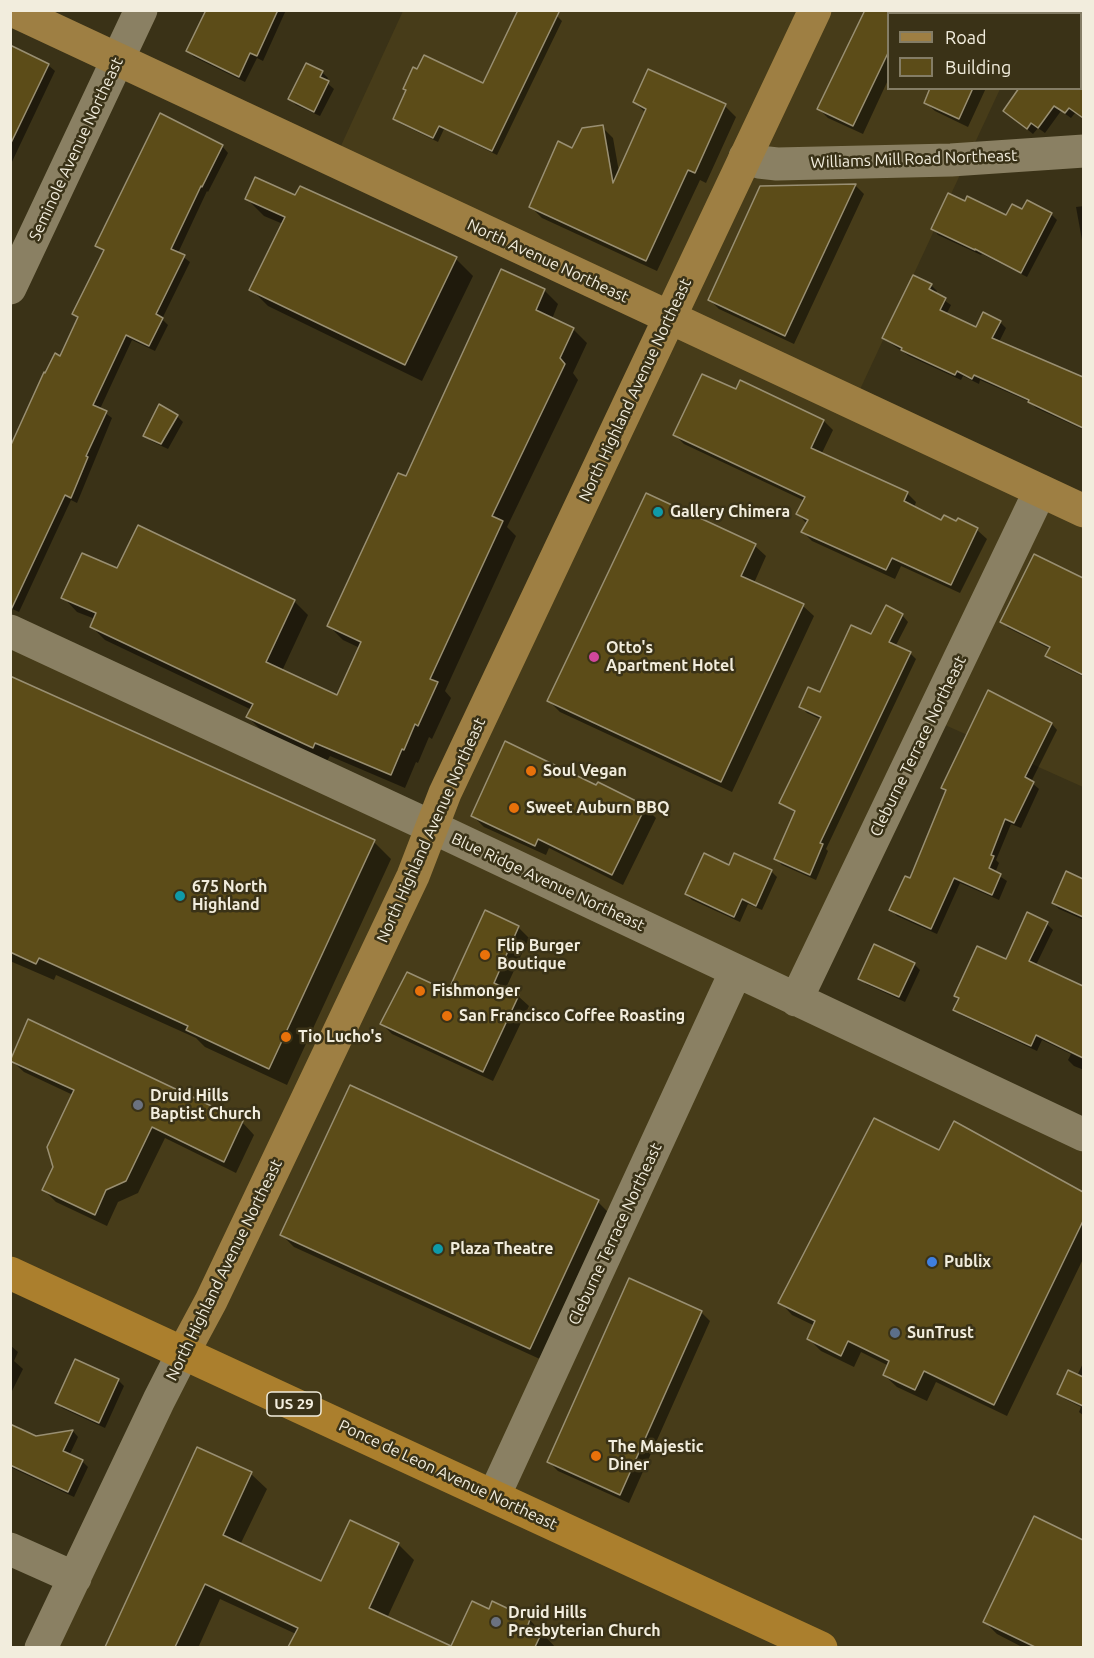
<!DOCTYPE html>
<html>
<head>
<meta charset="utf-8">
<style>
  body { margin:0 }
  #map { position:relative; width:1094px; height:1658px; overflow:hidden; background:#3a3217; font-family:Ubuntu,sans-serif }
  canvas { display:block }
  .frame { position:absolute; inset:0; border:12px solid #f2eddd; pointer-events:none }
  .legend { position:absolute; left:887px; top:12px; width:195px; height:78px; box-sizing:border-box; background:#3a3217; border:2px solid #847d66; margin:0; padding:8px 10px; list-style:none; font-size:18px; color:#f2eddd }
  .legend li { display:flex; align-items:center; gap:12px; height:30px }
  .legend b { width:30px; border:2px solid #847d66 }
</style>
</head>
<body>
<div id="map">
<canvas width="1094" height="1658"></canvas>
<div class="frame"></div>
<ul class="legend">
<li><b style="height:8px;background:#9e7f43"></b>Road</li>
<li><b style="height:16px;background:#5c4c18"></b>Building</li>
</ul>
</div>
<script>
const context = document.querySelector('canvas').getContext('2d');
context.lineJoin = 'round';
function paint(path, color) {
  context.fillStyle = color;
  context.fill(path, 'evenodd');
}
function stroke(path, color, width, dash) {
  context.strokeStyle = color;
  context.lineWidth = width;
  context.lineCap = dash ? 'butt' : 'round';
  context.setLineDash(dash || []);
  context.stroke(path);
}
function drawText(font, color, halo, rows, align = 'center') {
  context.font = font + ' Ubuntu,sans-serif';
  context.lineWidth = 5;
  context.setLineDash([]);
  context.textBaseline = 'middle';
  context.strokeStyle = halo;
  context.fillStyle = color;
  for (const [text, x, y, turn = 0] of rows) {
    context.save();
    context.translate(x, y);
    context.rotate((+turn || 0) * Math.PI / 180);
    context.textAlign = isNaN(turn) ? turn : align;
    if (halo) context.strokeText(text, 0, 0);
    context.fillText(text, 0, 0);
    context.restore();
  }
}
const built = new Path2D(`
  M403 11H1037L1035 14H888V88L1000 89 856 398 1083 507V787L934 720 804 999 1083 1133V1647H41L183 1353 11 1270 10 641 421 837 657 313 334 161Z`);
const shadow = new Path2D(`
  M206 10H286L263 61 257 58 245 82 194 57 188 51Z
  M866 10 921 12V14H888V80L863 134 828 118 819 109Z
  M557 16 562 21 497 155 444 129 438 142 399 123 394 118 483 85Z
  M1084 28V119L1075 113 1071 118 1061 111 1045 133 1038 128 1033 134 1005 111 1080 88V32Z
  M10 47 48 65 55 71 10 166Z
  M648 71 725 106 736 117 706 183 700 180 657 271 542 218 531 207 573 150 602 127 613 138 619 172 646 113 634 102Z
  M322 72 328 78 326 82 334 89 320 116 296 105 290 99Z
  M932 88H986L968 127 935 111 925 102Z
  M161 115 223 147 228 153 208 192 207 191 178 253 190 262 162 319 168 325 155 351 132 340 100 409 112 418 77 503 71 500 19 612 10 608 60 358 79 318 74 314 104 252 97 245Z
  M855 185 864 194 794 344 719 309 710 300Z
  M296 197 456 259 473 276 422 381 268 306 251 289 283 224 264 216 247 199Z
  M1084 206V251L1076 207Z
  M1022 211 1051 214 1057 220 1027 277 982 254 981 255 938 235 933 229 1007 217Z
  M931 285 937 291 935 294 951 305 946 315 976 329 1000 322 1006 328 999 342 1084 379V430L1036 408 1030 402 980 380 979 384 963 376 961 380 909 356 890 343 884 337Z
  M544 290 558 304 552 319 573 329 587 343 573 373 578 380 507 527 516 536 445 691 451 698 432 739 429 737 418 763 416 762 405 788 330 756 327 761 262 731 248 717 252 710 105 640 91 626 95 619 77 612 63 597 118 570 294 601 308 615 282 671 337 697 360 648 343 640 329 626 406 478Z
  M741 382 824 421 833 430 821 455 907 493 916 502 914 508 942 522 957 523 958 520 977 530 987 539 960 593 901 566 895 579 812 541 803 532 807 524 798 514 805 501 684 444 675 435 737 391Z
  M177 416 183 422 168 449 151 441 145 435Z
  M646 495 755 546 766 556 754 583 803 606 814 616 732 792 560 712 549 701Z
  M1035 556 1084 580V677L1053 662 1047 656 1050 649 1008 628 1002 622Z
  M886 607 903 616 908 622 895 647 910 653 916 659 826 849 828 851 816 880 782 865 776 859 796 813 781 803 822 720 807 713 801 707 821 694 871 636Z
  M10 678 374 842 391 859 287 1085 205 1047 196 1038 56 975 54 980 10 961Z
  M989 692 1052 724 1057 730 1031 782 1039 789 1021 828 1011 824 996 860 999 863 995 873 1007 881 999 900 960 883 937 934 897 916 891 910 910 880 947 792 943 787Z
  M597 787 645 807 656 818 623 885 549 848 546 855 484 827 473 816Z
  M729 867 771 871 777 877 762 910 748 904 740 922 692 900 686 894Z
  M1067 873 1084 880V920L1059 909 1053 903Z
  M485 912 519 928 529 938 505 990 518 996 529 1006 493 1081 392 1034 382 1024 449 993Z
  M1047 924 1053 930 1036 965 1084 998V1070L1074 1066 1068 1060 1071 1054 1042 1040 1037 1051 961 1015 955 1009 960 1000 955 996 1006 961Z
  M914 964 920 970 905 1002 866 984 860 978Z
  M11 1060 242 1122 254 1135 236 1173 165 1138 138 1193 118 1202 107 1226 56 1202 44 1190 54 1167 73 1095 24 1072Z
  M351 1087 598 1202 610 1214 542 1360 294 1247 282 1235Z
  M955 1123 1084 1193V1257L1007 1416 936 1382 927 1401 897 1387 884 1375 889 1366 861 1352 854 1367 821 1351 809 1339 815 1326 792 1315 780 1302 940 1152Z
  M701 1312 710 1321 629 1503 558 1471 549 1462Z
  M10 1345 18 1352 14 1361 23 1369 10 1395Z
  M1084 1361V1416L1079 1412 1081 1407 1065 1399 1059 1394 1077 1376Z
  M118 1380 124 1386 105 1428 62 1408 57 1402Z
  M73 1431 78 1437 69 1456 82 1461 88 1467 74 1497 10 1467V1448L36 1438Z
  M198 1449 251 1474 267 1489 240 1545 321 1583 398 1544 414 1560 387 1618 450 1648H290L296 1634 220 1599 198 1648H107Z
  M1035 1518 1084 1541V1648H1024L997 1634 985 1622Z
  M473 1603 490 1611 493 1603 530 1620 556 1648H452Z`);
const building = new Path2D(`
  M206 10H278L257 56 250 53 239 77 186 51Z
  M518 10H560L492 151 439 126 433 138 393 119 406 90 403 89 413 67 417 69 424 55 483 83Z
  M865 10H888V53L853 126 817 109Z
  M10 45 49 64 10 145Z
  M306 63 323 71 320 77 329 81 314 112 288 99Z
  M648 69 726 104 695 173 688 170 646 261 529 207 558 141 572 148 582 128 603 125 613 183 646 109 633 102Z
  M930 88H973L959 119 924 103Z
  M1019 88H1083V118L1069 108 1065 113 1054 106 1038 128 1031 123 1027 129 1003 111Z
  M160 113 223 145 202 187 201 186 171 249 185 255 156 314 163 318 149 346 126 335 93 405 107 411 86 456 88 457 71 498 65 495 10 612V447L44 372 45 373 55 353 60 356 78 317 72 314 104 250 95 246Z
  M255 177 295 195 300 186 457 257 405 365 249 290 285 217 245 199Z
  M856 184 785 336 708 300 760 186Z
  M948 193 965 201 967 196 1006 215 1012 204 1022 209 1027 200 1052 213 1021 273 975 249V250L931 229Z
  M501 269 545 289 536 310 574 328 560 358 565 364 492 516 503 521 430 679 438 682 418 726 415 724 404 750 402 749 391 775 315 743 313 748 246 717 253 704 90 627 96 613 61 598 82 553 117 568 138 525 295 600 266 662 337 695 361 642 327 626 398 473 406 476Z
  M913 275 932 284 929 289 946 298 940 310 976 327 983 312 1001 321 992 338 1083 377V428L1028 402 1029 400 974 375 972 379 957 371 955 375 901 350 902 348 882 338Z
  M702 374 736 389 740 380 824 420 811 448 908 492 904 501 941 520 944 515 956 521 958 518 978 528 951 585 892 558 886 570 801 532 808 520 796 514 805 497 673 435Z
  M159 404 178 415 161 444 143 436Z
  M646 493 756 544 741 576 804 604 721 782 547 701Z
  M1034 554 1083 578V675L1045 656 1050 647 1000 622Z
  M886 605 903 614 889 642 911 652 820 843 823 844 810 875 774 859 795 811 779 803 821 717 799 707 808 687 820 692 851 625 871 634Z
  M10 676 375 840 269 1069 186 1030 188 1026 39 958 36 964 10 952Z
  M988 690 1052 723 1025 777 1034 782 1014 823 1005 819 991 855 994 856 989 868 1001 874 992 895 954 878 931 929 889 910 905 876 910 878 946 790 941 788Z
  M505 741 596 785 598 782 646 806 612 875 538 839 535 846 471 816Z
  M704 853 729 865 734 853 772 870 756 906 742 899 734 917 685 894Z
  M1066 871 1083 879V917L1052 903Z
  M485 910 519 926 494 983 519 995 483 1072 380 1024 407 972 448 991Z
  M1027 912 1048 922 1029 961 1083 986V1058L1036 1035 1031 1046 953 1010 959 998 954 996 977 946 1006 959Z
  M874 944 915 963 899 997 858 979Z
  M28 1019 243 1121 224 1162 152 1127 126 1181 106 1190 95 1215 42 1190 53 1167 47 1147 74 1090 10 1061Z
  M350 1085 599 1200 530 1349 280 1235Z
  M874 1118 939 1150 954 1121 1083 1192V1221L994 1405 924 1371 915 1390 883 1375 889 1361 848 1341 841 1356 807 1339 815 1321 778 1303Z
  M629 1278 702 1311 620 1495 547 1462Z
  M75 1359 119 1379 99 1423 55 1403Z
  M1068 1370 1083 1377V1406L1057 1394Z
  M10 1424 36 1436 73 1430 63 1451 83 1460 68 1492 10 1465Z
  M197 1447 252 1472 223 1535 321 1581 350 1520 399 1543 369 1608 451 1646 472 1601 489 1609 492 1601 530 1619 528 1625 542 1632 535 1647H288L298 1628 205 1584 175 1647H105Z
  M1034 1516 1083 1540V1647H1035L983 1622Z`);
const minor = new Path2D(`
  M745 157 759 162 777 164 951 160 1084 151
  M10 288 141 10
  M10 631 432 827 1084 1135
  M796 1000 1040 491
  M494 1496 736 971
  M10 1549 75 1578
  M41 1648 159 1400 183 1353`);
const major = new Path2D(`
  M12 10 1084 511
  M183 1353 211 1301 413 876 445 793 815 10`);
const highway = new Path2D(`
  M10 1273 821 1648`);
const markers = [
  [658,512,6,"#0f9aa8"],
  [594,657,6,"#d1479c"],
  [531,771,6,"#e8710a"],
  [514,808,6,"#e8710a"],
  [180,896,6,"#0f9aa8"],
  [485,955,6,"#e8710a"],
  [420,991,6,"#e8710a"],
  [447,1016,6,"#e8710a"],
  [286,1037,6,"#e8710a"],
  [138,1105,6,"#6b7280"],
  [438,1249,6,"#0f9aa8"],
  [932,1262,6,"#3f7fe0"],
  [895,1333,6,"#5c6f8a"],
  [596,1456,6,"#e8710a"],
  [496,1622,6,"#6b7280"]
];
const shields = [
  [294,1404,54]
];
const shieldNames = [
  ["US 29",294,1404]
];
const streetNames = [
  ["Seminole Avenue Northeast",76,149,-65],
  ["Williams Mill Road Northeast",914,159,-2],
  ["North Avenue Northeast",548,261,25],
  ["North Highland Avenue Northeast",635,390,-65],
  ["Cleburne Terrace Northeast",918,746,-64],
  ["North Highland Avenue Northeast",431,830,-66],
  ["Blue Ridge Avenue Northeast",548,882,25],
  ["Cleburne Terrace Northeast",615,1234,-65],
  ["North Highland Avenue Northeast",224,1270,-64],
  ["Ponce de Leon Avenue Northeast",448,1475,25]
];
const poiNames = [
  ["Gallery Chimera",670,512],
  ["Otto's",606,648],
  ["Apartment Hotel",606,666],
  ["Soul Vegan",543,771],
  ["Sweet Auburn BBQ",526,808],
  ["675 North",192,887],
  ["Highland",192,905],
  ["Flip Burger",497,946],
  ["Boutique",497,964],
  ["Fishmonger",432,991],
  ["San Francisco Coffee Roasting",459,1016],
  ["Tio Lucho's",298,1037],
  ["Druid Hills",150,1096],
  ["Baptist Church",150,1114],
  ["Plaza Theatre",450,1249],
  ["Publix",944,1262],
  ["SunTrust",907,1333],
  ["The Majestic",608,1447],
  ["Diner",608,1465],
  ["Druid Hills",508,1613],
  ["Presbyterian Church",508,1631]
];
paint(built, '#473c19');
paint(shadow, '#0007');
paint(building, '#5c4c18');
stroke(building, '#998f72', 1.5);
stroke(minor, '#8a8063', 33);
stroke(major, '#9e7f43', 33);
stroke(highway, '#ab7f2d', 33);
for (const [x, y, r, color] of markers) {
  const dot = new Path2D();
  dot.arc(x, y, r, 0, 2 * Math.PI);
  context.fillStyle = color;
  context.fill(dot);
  stroke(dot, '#3a3217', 2);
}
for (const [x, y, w] of shields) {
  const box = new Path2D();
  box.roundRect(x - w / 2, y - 12, w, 24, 4.5);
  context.fillStyle = '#3a3217';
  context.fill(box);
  stroke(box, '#f2eddd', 1.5);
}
drawText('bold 15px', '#f2eddd', null, shieldNames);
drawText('16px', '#f2eddd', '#3a3217', streetNames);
drawText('bold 16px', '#f2eddd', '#3a3217', poiNames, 'left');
</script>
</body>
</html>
